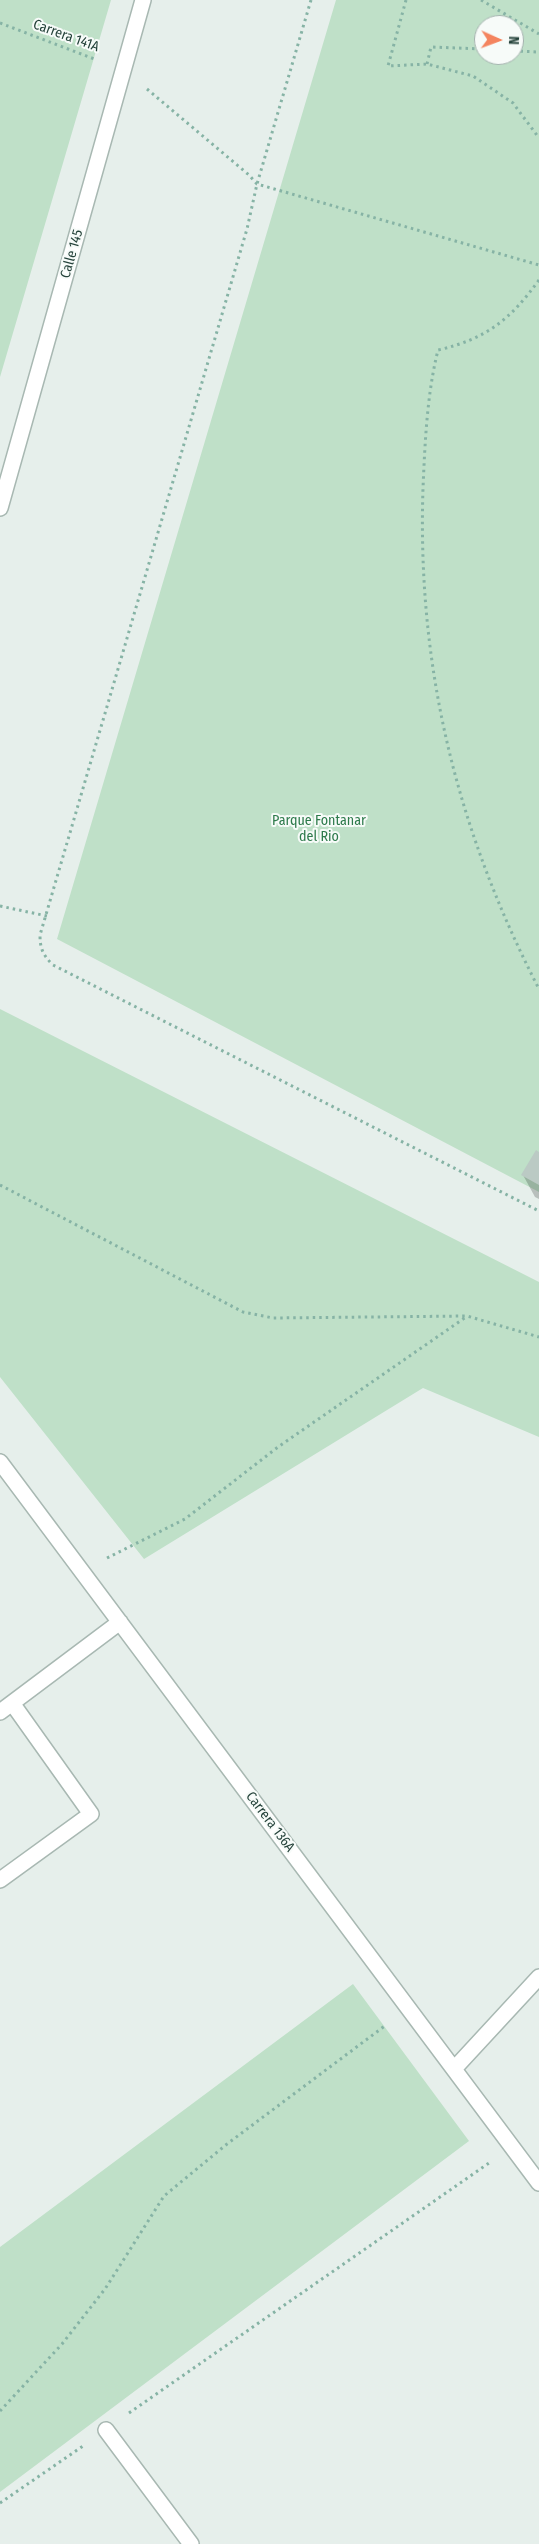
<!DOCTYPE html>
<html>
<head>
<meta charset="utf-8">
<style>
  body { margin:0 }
  #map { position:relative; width:539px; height:2544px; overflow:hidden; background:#e6efeb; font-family:"Fira Sans Condensed",sans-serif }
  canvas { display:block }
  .north { position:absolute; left:474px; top:15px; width:50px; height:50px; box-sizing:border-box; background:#f7fbf9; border:1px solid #a3b1ad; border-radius:50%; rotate:92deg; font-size:14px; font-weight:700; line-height:20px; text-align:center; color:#24423a }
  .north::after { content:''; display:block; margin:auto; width:18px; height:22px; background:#f4845f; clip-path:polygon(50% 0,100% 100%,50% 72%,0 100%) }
</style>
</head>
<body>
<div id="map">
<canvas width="539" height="2544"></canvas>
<div class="north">N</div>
</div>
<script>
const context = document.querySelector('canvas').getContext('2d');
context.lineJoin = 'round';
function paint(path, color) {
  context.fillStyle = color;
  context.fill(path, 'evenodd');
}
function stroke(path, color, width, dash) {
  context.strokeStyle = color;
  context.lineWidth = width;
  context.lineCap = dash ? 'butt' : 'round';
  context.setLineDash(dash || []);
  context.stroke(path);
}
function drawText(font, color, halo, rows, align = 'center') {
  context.font = font + ' "Fira Sans Condensed",sans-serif';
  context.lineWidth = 4;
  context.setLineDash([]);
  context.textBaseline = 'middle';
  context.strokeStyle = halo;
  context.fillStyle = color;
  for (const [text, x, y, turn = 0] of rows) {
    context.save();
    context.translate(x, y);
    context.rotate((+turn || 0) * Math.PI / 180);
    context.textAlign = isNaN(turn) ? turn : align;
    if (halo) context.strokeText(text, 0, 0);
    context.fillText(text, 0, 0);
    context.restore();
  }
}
const green = new Path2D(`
  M0 0H111L0 377Z
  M336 0H539V1192L57 939ZM484 25H514V55H484Z
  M0 1009 539 1282V1437L423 1388 144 1559 0 1377Z
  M353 1984 469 2141 0 2492V2247Z`);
const shadow = new Path2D(`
  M539 1153V1199L535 1197 523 1175Z`);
const building = new Path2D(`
  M536 1150 539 1152V1185L521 1175Z`);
const path = new Path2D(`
  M311 0 257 184 247 229 40 935C40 949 43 955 53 965L539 1211
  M406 0 388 66 427 64 473 76 513 103 539 138
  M481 0 539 34
  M0 23 97 60
  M514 51 539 52
  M427 64 431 47 484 49
  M147 89 249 175 257 184 539 265
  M539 280C510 320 486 339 438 350 427 394 425 442 423 488 417 668 457 830 539 989
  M0 906 47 916
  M0 1185 243 1312 273 1318 467 1316 539 1337
  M107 1558 185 1519 278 1447 466 1317
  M0 2411 62 2344 105 2289 164 2196 227 2144 386 2025
  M129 2413 489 2163
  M0 2503 83 2446`);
const minor = new Path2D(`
  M0 508 143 0
  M0 1462 539 2183
  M0 1712 120 1622
  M0 1880 91 1814 12 1703
  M454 2069 539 1977
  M106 2430 191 2544`);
const streetNames = [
  ["Carrera 141A",66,36,20],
  ["Calle 145",72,254,-74],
  ["Carrera 136A",270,1822,53]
];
const parkNames = [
  ["Parque Fontanar",319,821],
  ["del Rio",319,837]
];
paint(green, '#bfe0c8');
paint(shadow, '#0003');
paint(building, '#bbcac4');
stroke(minor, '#a8b8b2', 18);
stroke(path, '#86b3a5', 3, [2.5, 4]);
stroke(minor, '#fff', 15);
drawText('14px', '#24423a', '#f7fbf9', streetNames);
drawText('14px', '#2d7a4b', '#f7fbf9', parkNames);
</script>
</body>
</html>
